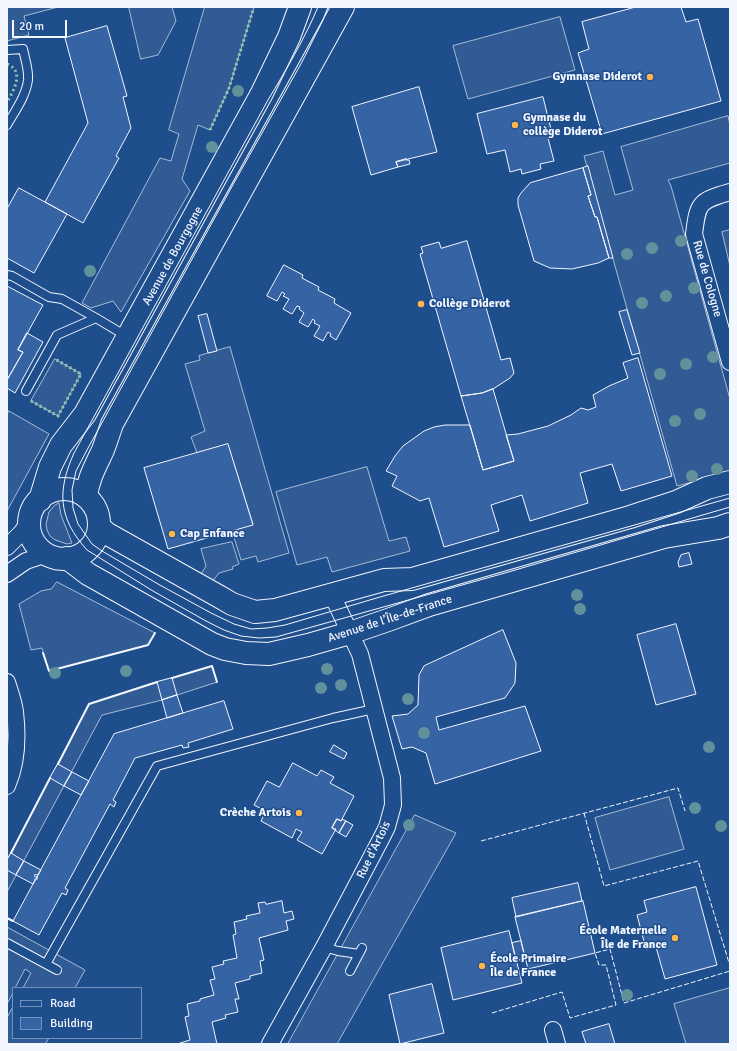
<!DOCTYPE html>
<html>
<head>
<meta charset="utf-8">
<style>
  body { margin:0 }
  #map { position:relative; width:737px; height:1051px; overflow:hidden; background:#1f4e8c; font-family:Signika,sans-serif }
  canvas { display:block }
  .frame { position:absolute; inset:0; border:8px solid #f2f6ff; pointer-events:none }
  .legend { position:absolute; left:12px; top:987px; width:130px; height:52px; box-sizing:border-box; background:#1f4e8c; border:1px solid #7391ba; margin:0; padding:5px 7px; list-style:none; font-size:12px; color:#f2f6ff }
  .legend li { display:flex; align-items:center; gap:8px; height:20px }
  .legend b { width:20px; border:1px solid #7391ba }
  .scale { position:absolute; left:12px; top:20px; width:55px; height:18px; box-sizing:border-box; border:2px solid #f2f6ff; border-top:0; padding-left:5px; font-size:12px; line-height:14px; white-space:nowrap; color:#f2f6ff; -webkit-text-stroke:3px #1f4e8c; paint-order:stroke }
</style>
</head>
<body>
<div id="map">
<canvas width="737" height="1051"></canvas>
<div class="frame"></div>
<ul class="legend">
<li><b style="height:5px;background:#1f4e8c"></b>Road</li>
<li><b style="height:11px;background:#3563a3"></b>Building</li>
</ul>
<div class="scale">20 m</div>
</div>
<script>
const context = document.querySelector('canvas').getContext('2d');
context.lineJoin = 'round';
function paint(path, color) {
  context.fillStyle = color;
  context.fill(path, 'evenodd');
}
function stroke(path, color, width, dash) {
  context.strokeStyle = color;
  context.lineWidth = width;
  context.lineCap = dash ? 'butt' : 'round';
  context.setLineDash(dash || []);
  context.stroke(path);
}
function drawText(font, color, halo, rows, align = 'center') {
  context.font = font + ' Signika,sans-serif';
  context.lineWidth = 3;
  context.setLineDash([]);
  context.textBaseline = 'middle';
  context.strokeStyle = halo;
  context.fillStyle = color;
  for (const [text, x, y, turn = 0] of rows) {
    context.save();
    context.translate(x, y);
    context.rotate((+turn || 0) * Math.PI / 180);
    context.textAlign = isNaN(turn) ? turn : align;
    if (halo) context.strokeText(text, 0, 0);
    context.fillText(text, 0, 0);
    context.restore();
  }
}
const built = new Path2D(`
  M7 7H58L24 16 29 35 7 41Z
  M129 7H172L176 21 158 55 141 59Z
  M205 7H254L229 88 210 130 198 125 182 179 190 191 121 312 113 301 91 308 82 303 160 158 171 161 179 134 169 130Z
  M560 17 575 70 468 99 453 46Z
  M728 116 730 125V163L668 180 671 186 730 399V472L677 486 584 156 603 151 615 195 633 190 621 147Z
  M730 230V266L722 232Z
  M230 347 289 553 258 562 256 556 241 560 232 531 253 524 228 445 197 453 191 437 205 431 185 364 200 360 199 356Z
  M55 359 81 374 58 416 31 401Z
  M9 411 49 434 7 511V415Z
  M367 467 389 541 406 537 410 551 332 572 327 557 297 565 276 492Z
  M59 503 61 515 72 543 67 544 55 540 50 536 47 530 46 524 49 512 54 506Z
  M232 542 239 564 232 567 233 569 219 573 208 587 198 579 206 566 201 549Z
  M57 582 155 633 148 645 49 671 42 648 31 650 19 604 41 591 51 589Z
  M212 666 217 682 162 700 102 715 7 892V860L89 704Z
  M669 797 684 849 610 870 595 818Z
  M415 815 456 833 337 1044H288Z
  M7 927 85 970 75 988H23L31 973 25 969 15 988H13V993L7 1004Z
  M730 988V1044H686L674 1004Z
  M13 1007V1038H49L45 1044H7V1018Z`);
const building = new Path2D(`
  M636 7H681L686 22 698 19 721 101 602 134 578 53 589 49 582 22Z
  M107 26 127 96 123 97 131 128 116 156 119 158 83 223 45 202 88 123 65 38Z
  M419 87 437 152 396 162 398 167 371 175 352 107Z
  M543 97 553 137 548 138 554 161 540 164 541 169 522 174 521 169 510 172 505 150 487 154 477 114Z
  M406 159V160H409L410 164 398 167 396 162Z
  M588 166 613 258H609L597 217H595L588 196 591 195 583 168Z
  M583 168 591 195 588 196 595 217H597L609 258 598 263 572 269 550 268 534 261 518 205V198L521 193 530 183Z
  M19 188 67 214 34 273 7 258V209Z
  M467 241 501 360 510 358 514 373 510 378 493 389 482 393 461 396 420 254 423 253 421 247 439 242 441 248Z
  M284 265 303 275 302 278 319 287 318 290 335 299 334 303 351 313 336 340 330 336 331 334 328 332 323 341 314 336 320 326 314 323 315 321 313 319 308 327 299 322 304 313 299 309 300 307 297 306 292 314 283 309 289 299 283 296 285 294 282 292 277 301 267 296Z
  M7 286 43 305 18 350 23 352 7 380Z
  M627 310 640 353 632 355 619 312Z
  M207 314 217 351 208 353 198 316Z
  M27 333 43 342 15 393 7 388V380L23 352 18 350Z
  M638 358 672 476 621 491 612 464 580 473 588 503 530 521 522 495 491 505 499 531 444 547 429 498 420 501 392 486 397 476 386 471 395 456 403 446 424 431 434 427 445 425H470L483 470 514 461 506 435 518 434 548 426 571 415 581 408 588 410 596 407 593 395 609 386 628 378 623 363Z
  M493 389 514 461 483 470 461 396 482 393Z
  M228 444 253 525 168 549 144 468Z
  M689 553 692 564 679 567 678 562 681 555Z
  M676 624 696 694 656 705 637 635Z
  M503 630 516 663 515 683 505 698 436 717 439 730 525 706 541 751 435 784 426 753 412 747 402 749 392 716 408 714 418 705 419 675 424 666Z
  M172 678 177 695 162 700 157 682Z
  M177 695 183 713 167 718 162 700Z
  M224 701 233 729 188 743 189 747 183 748 182 745 135 758 113 800 116 802 114 807 110 804 65 888 68 890 66 895 62 893 39 935 13 921 114 734Z
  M334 745 347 753 344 759 330 752Z
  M293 763 317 776 321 770 334 777 330 783 354 796 341 821 337 819 332 828 336 829 322 854 297 840 302 832 296 829 292 838 261 821 266 811 254 805 267 781 279 787Z
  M58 764 72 772 64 786 50 778Z
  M72 772 89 781 81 795 64 786Z
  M337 819 341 821 342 819 346 821 339 833 332 828Z
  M346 821 353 825 346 837 339 833Z
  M11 853 24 861 16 875 7 870V860Z
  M24 861 41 870 33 884 16 875Z
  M578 883 582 901 516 917 512 898Z
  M696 887 717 965 665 979 656 947 646 949 637 915 647 912 644 901Z
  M282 901 284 913 292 911 294 919 286 921 288 930 259 938 264 960 260 961 262 973 250 976V979L235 983 239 999H235L238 1012 225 1015 226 1018 212 1022 217 1044H177L190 1040 185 1017 189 1016 187 1004 200 1001V999L214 995 210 980 215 979 212 967 224 964 223 961 237 958 233 935 236 934 234 922 247 919 246 916 260 913 258 903 265 902 266 904Z
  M583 901 595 953 528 969 515 917Z
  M509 931 522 983 453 1000 441 948Z
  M521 941 525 958 516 961 512 943Z
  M432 984 444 1033 400 1044 389 995Z
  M609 1024 615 1044H586L582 1032Z`);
const lane = new Path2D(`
  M7 50 23 49C25 59 29 70 28 80 26 96 15 111 7 125
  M7 275 12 276 49 297 62 299 96 318 57 335 26 391
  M96 318 126 336
  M7 943 57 970
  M324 947 338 951 359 954
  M46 964 157 766 333 718 374 709
  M350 971 362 948`);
const street = new Path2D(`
  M730 192C699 201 698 202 694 234L730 362
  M7 547 22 532 30 520
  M7 574 26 561 47 554
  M7 682C10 692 14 702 15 712 18 737 17 763 7 786
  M553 1030 557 1044
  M270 1044 324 947 382 837 387 827 393 805 392 778 360 654 332 595`);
const secondary = new Path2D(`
  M29 524a35 35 0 1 1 70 0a35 35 0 1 1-70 0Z
  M86 497C88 479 95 467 103 450 106 442 109 433 112 424L343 7
  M40 500 50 467 61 445 85 414 262 93 289 37 300 7
  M99 526 106 533 220 597 232 604 255 612 275 610 384 580 412 579 630 517 676 502 707 488 730 482
  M67 558 88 574 212 644 225 649 246 653 269 654 308 645 350 633 388 620 429 605 664 537 718 528 730 524`);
const tram = new Path2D(`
  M318 7C304 40 286 70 268 100L74 453C57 491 58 518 87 550L153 591 206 621 224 630 241 636 259 638 276 637 505 573 730 507
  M328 7 323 20 302 62 235 181 87 450 76 471 72 490 73 508 78 524 92 544 102 551 158 584 211 613 234 624 251 629 267 628 285 625 380 597 730 498`);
const hedge = new Path2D(`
  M7 64C25 71 14 90 7 102
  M210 130 229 88 254 7
  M31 401 58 416 81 374 55 359`);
const fence = new Path2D(`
  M584 813 604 886 698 861 730 966
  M481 841 678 788 685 811
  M492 1013 562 992 570 1018 616 1005 606 965H599L595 953 610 949 624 1003 730 971`);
const wall = new Path2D(`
  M43 653 49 671 148 645 155 633
  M172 678 212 666 217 682
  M58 764 89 704 157 682
  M11 853 50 778
  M7 918 13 921`);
const trees = [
  [238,91],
  [212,147],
  [681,241],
  [652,248],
  [627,254],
  [90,271],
  [694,288],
  [666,296],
  [642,303],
  [713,357],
  [686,364],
  [660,374],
  [700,414],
  [675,421],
  [717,469],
  [692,476],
  [577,595],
  [580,609],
  [327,669],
  [126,671],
  [55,673],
  [341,685],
  [321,688],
  [408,699],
  [424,733],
  [709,747],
  [695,808],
  [409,825],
  [721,826],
  [627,995]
];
const markers = [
  [650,77,4,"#ffb74d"],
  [515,125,4,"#ffb74d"],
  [421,304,4,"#ffb74d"],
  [172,534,4,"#ffb74d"],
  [299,813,4,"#ffb74d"],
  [675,938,4,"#ffb74d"],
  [482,966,4,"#ffb74d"]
];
const numberNames = [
  ["5",36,877]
];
const poiNames = [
  ["Gymnase Diderot",642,77,"right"],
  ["Gymnase du",523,118],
  ["collège Diderot",523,132],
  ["Collège Diderot",429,304],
  ["Cap Enfance",180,534],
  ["Crèche Artois",291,813,"right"],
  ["École Maternelle",667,931,"right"],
  ["Île de France",667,945,"right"],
  ["École Primaire",490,959],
  ["Île de France",490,973]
];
const streetNames = [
  ["Avenue de Bourgogne",173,256,-61],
  ["Rue de Cologne",707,279,74],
  ["Avenue de l’Île-de-France",390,619,-18],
  ["Rue d'Artois",374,850,-64]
];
paint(built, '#305b95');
stroke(built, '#a8bbd7', 1);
paint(building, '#3563a3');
stroke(building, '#f2f6ff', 1);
stroke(lane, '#f2f6ff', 10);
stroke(street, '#f2f6ff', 18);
stroke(secondary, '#f2f6ff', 24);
stroke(lane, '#1f4e8c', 8);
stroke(street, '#1f4e8c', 16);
stroke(secondary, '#1f4e8c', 22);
stroke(tram, '#f2f6ff', 1);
stroke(hedge, '#97c8a6', 3, [2, 3]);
stroke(fence, '#f2f6ff', 1, [5, 2]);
stroke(wall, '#f2f6ff', 2);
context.fillStyle = '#61919a';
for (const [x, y] of trees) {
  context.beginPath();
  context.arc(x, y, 6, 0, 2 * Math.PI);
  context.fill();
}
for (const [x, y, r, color] of markers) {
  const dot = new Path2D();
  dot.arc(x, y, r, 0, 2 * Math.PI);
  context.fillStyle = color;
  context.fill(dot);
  stroke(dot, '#1f4e8c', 1.5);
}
drawText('10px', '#c3d1e8', null, numberNames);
drawText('bold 12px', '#f2f6ff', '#1f4e8c', poiNames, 'left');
drawText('12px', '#f2f6ff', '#1f4e8c', streetNames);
</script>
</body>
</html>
